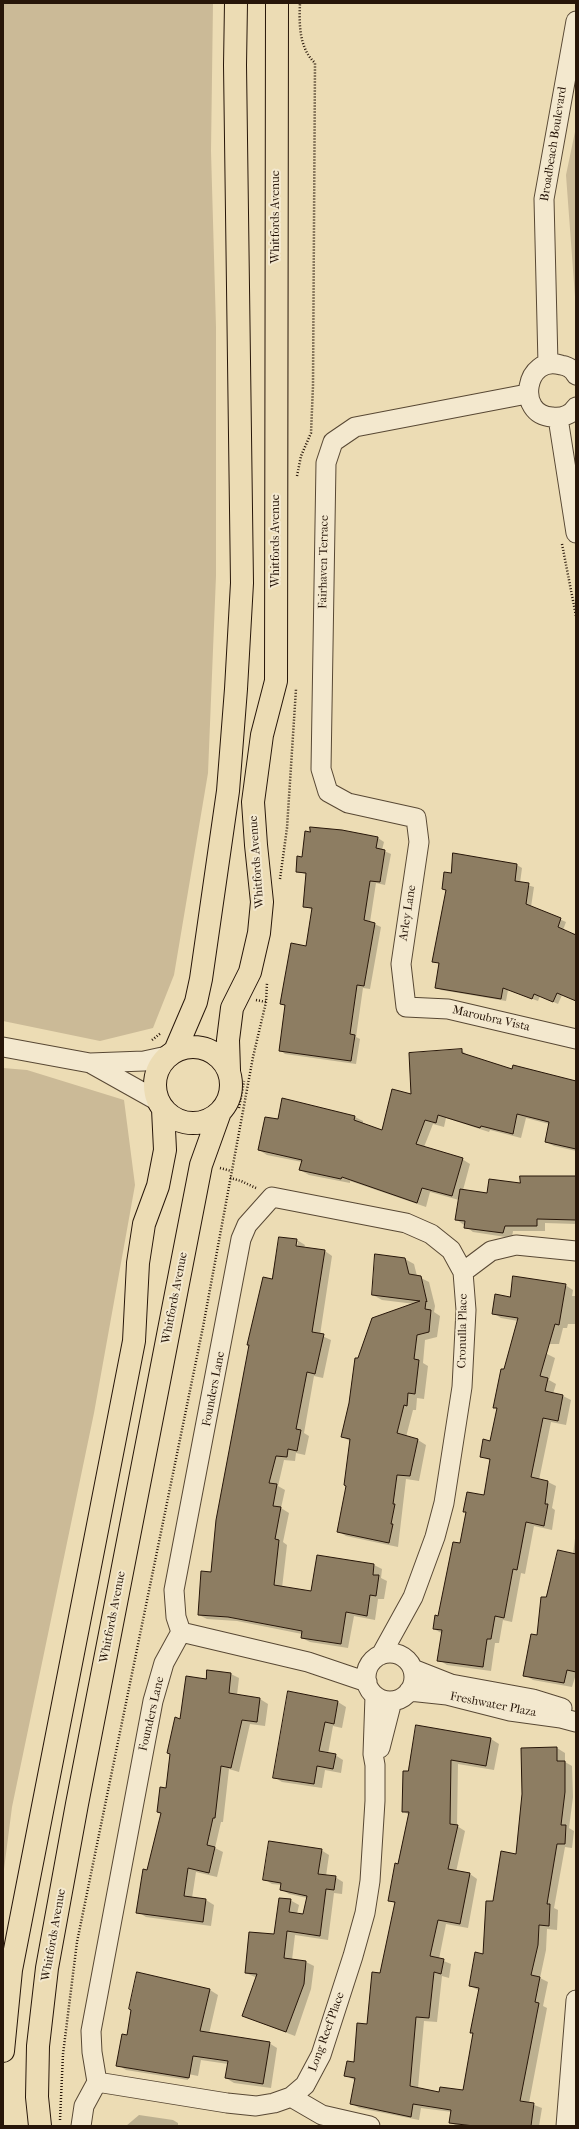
<!DOCTYPE html>
<html>
<head>
<meta charset="utf-8">
<style>
  body { margin:0 }
  #map { position:relative; width:579px; height:2129px; overflow:hidden; background:#ecdcb4; font-family:"IM FELL French Canon",serif }
  canvas { display:block }
  .frame { position:absolute; inset:0; border:4px solid #271609; pointer-events:none }
</style>
</head>
<body>
<div id="map">
<canvas width="579" height="2129"></canvas>
<div class="frame"></div>
</div>
<script>
const context = document.querySelector('canvas').getContext('2d');
context.lineJoin = 'round';
function paint(path, color) {
  context.fillStyle = color;
  context.fill(path, 'evenodd');
}
function stroke(path, color, width, dash) {
  context.strokeStyle = color;
  context.lineWidth = width;
  context.lineCap = dash ? 'butt' : 'round';
  context.setLineDash(dash || []);
  context.stroke(path);
}
function drawText(font, color, halo, rows, align = 'center') {
  context.font = font + ' "IM FELL French Canon",serif';
  context.lineWidth = 4;
  context.setLineDash([]);
  context.textBaseline = 'middle';
  context.strokeStyle = halo;
  context.fillStyle = color;
  for (const [text, x, y, turn = 0] of rows) {
    context.save();
    context.translate(x, y);
    context.rotate((+turn || 0) * Math.PI / 180);
    context.textAlign = isNaN(turn) ? turn : align;
    if (halo) context.strokeText(text, 0, 0);
    context.fillText(text, 0, 0);
    context.restore();
  }
}
const green = new Path2D(`
  M3 3H213L211 151 216 327V576L208 773 174 975 153 1028 100 1041 3 1021Z
  M576 127V310L566 175Z
  M3 1068 27 1070 124 1100 135 1185 94 1413 12 1807 3 1877Z`);
const shadow = new Path2D(`
  M378 838 384 842 382 850 391 854 385 885 376 883 370 922 381 927 370 989 363 988 356 1037 360 1039 356 1064 285 1054 280 1050 286 1006 282 1004 306 947 313 910 304 906 307 875 297 871 303 858Z
  M454 854 517 865 522 868 520 883 534 887 531 907 566 922 563 930 576 936V1001L562 995 558 1004 540 996 538 1001 508 990 506 1001 441 990 436 987 440 964 434 961 447 891 443 889 451 874Z
  M461 1050 470 1057 513 1070 576 1082V1151L554 1146 546 1142 549 1124 526 1118 521 1138 490 1130 489 1132 446 1118 444 1127 433 1124 424 1147 462 1159 470 1164 463 1190 488 1194 521 1184 576 1178V1224L545 1223V1231H513L512 1238 473 1232 456 1219 459 1200 430 1192 426 1207 350 1181V1183L309 1175 300 1170 302 1162 267 1155 259 1150 278 1120 355 1117 363 1121V1124L383 1131 412 1095Z
  M280 1238 297 1240 305 1245 304 1248 325 1251 332 1256 320 1335 331 1340 323 1378 314 1376 304 1433 309 1436 305 1455 296 1453 295 1461 284 1460 278 1486 285 1490 281 1508 289 1513 283 1542 287 1545 282 1588 312 1592 318 1556 374 1565 382 1569 381 1578 387 1581 384 1599H378L375 1620 354 1616 348 1648 310 1642 302 1638V1634L237 1621 207 1619 199 1615 202 1572 212 1573 217 1520 250 1346 248 1344 264 1278 273 1280ZM296 1242H298L296 1251 294 1250Z
  M405 1259 414 1264 417 1276 429 1282 435 1306 434 1312 440 1316 437 1337 425 1340 423 1363 428 1366 424 1399 417 1398 416 1410H413L406 1437 418 1440 426 1445 419 1481 406 1479 398 1547 346 1536 338 1531 347 1486 351 1442 342 1436 359 1359 415 1304 382 1300 373 1295Z
  M565 1285 573 1290 572 1296H576V1324H568L567 1328H563L559 1344H531L530 1351 547 1354 555 1358 549 1380 556 1384 553 1394 563 1396 571 1400 566 1425 551 1422 539 1480 548 1482 556 1486 552 1508 555 1510 552 1530 534 1526 525 1574 521 1573 512 1622 503 1620 499 1643H495L491 1671 447 1665 439 1660 443 1634 434 1629 461 1544 485 1496 491 1461 481 1456 490 1442 498 1409 494 1407 518 1321 501 1318 493 1313 511 1298Z
  M576 1530V1674L572 1687 533 1680 525 1675 538 1636 547 1599 573 1555Z
  M231 1674 239 1678 237 1695 260 1699 268 1704 265 1726 250 1724 239 1772 229 1769 223 1822H221L215 1848 223 1852 217 1877 196 1872 192 1898 206 1900 214 1905 211 1926 146 1917 138 1912 162 1814 158 1812 167 1789 181 1720 207 1680Z
  M289 1692 338 1702 346 1707 342 1728 333 1726 328 1754 335 1755 343 1760 341 1773 325 1770 322 1788 282 1782 274 1777Z
  M491 1739 499 1744 494 1770 458 1764 457 1826 465 1831 456 1872 470 1874 477 1879 468 1928 446 1924 439 1959 451 1964 449 1978 442 1976 437 2022 424 2021 418 2088 440 2093 463 2091 474 2034 471 2032 480 1991 470 1986 484 1955 493 1902 517 1855 557 1748 565 1753V1762L572 1766 573 1797 569 1828 574 1831 572 1848 565 1847 554 1908 558 1910 557 1930 547 1929 546 1950 540 1978 548 1982 543 2006 547 2008 529 2103 542 2108 539 2126H457L450 2122 452 2112 421 2108 419 2120 359 2108 351 2103 356 2081 345 2075 355 2063 368 2025 396 1904 389 1900 409 1815 403 1811 408 1772Z
  M321 1850 329 1855 326 1876 335 1877 343 1882 342 1894 334 1893 328 1940 295 1935 292 1960 306 1962 314 1966 311 1989 295 2036 243 2016 257 1978 246 1973 275 1935 290 1900 299 1905 297 1914 304 1915 307 1898 289 1894 281 1889 282 1885 272 1884 264 1879Z
  M138 1973 210 1990 218 1995 209 2034 269 2043 277 2048 271 2088 234 2083 226 2078 228 2064 201 2060 198 2076 188 2074V2080L126 2070 118 2065 128 2036Z
  M139 2115 173 2120 178 2123V2126H126Z`);
const building = new Path2D(`
  M310 827 342 830 378 837 376 848 385 850 380 882 370 881 364 920 375 923 364 986 357 985 350 1034 355 1035 351 1061 279 1051 285 1005 280 1004 291 943 306 946 312 908 303 907 306 873 296 872 297 856 302 857 305 831 310 832Z
  M453 853 517 864 515 881 529 883 526 904 561 918 558 927 576 935V1001L557 993 553 1002 534 994 532 999 503 988 501 999 435 988 439 963 432 962 446 890 442 889 444 872 451 873Z
  M462 1049V1053L512 1069 513 1065 576 1081V1149L545 1142 549 1122 517 1114 513 1134 481 1126 480 1128 438 1115 436 1123 425 1120 416 1144 463 1158 452 1196 422 1188 417 1203 342 1177 341 1179 299 1170 302 1160 258 1150 265 1117 278 1119 282 1098 355 1116 354 1120 382 1130 392 1089 411 1094 409 1053Z
  M520 1176H576V1220L537 1219V1226H505L503 1233 464 1228 465 1221 455 1220 460 1189 487 1193 489 1179 520 1183Z
  M279 1237 297 1239 296 1246 325 1250 312 1332 324 1334 315 1374 307 1372 296 1429 301 1430 297 1451 288 1449 287 1457 276 1456 269 1483 277 1484 273 1506 281 1507 275 1539 279 1540 274 1585 311 1591 317 1555 374 1564 373 1575H379L376 1596 370 1595 367 1616 346 1612 341 1644 301 1638 302 1631 228 1617 198 1615 201 1571 211 1572 216 1520 249 1345H247L263 1277 272 1279Z
  M375 1254 405 1258 409 1274 421 1276 427 1302 426 1301 425 1309 431 1310 429 1332 417 1335 414 1359 419 1360 415 1394 408 1393 407 1406 404 1405 397 1433 418 1439 410 1476 397 1475 393 1504H395L391 1524H393L389 1543 337 1532 346 1486 344 1485 350 1439 341 1437 349 1403 355 1358H358L372 1318 420 1301 372 1295Z
  M513 1276 566 1284 559 1325 555 1324 540 1376 548 1378 545 1391 563 1395 558 1421 543 1418 531 1477 548 1481 545 1504H548L544 1526 526 1522 517 1570 513 1569 504 1618 495 1616 491 1639H487L483 1667 437 1661 442 1630 433 1629 435 1615 438 1616 453 1542 460 1543 466 1512H463L467 1492 484 1495 490 1459 480 1457 483 1439 490 1441 497 1408H493L501 1369H504L518 1318 492 1314 495 1294 510 1297Z
  M558 1550 576 1554V1672L567 1670 564 1683 523 1676 531 1634 537 1635 541 1597H546Z
  M207 1670 231 1673 229 1693 260 1698 257 1722 242 1720 231 1768 221 1766 215 1818H213L207 1845 215 1847 209 1873 188 1868 184 1896 206 1899 203 1922 136 1913 143 1869 147 1870 161 1813 157 1812 160 1787 166 1788 170 1754 167 1753 175 1717 180 1719 186 1676 206 1679Z
  M288 1691 338 1701 334 1724 325 1722 319 1751 336 1754 333 1769 317 1766 314 1784 273 1778Z
  M416 1725 491 1738 486 1766 451 1760 450 1824 458 1825 448 1869 470 1873 460 1924 438 1920 430 1956 444 1959 441 1974 434 1972 429 2018 416 2017 410 2086 439 2092 440 2087 463 2090 473 2033H470L479 1988 469 1986 475 1952 483 1954 486 1901H493L501 1851 516 1854 522 1794 521 1748 557 1747V1761H565V1792L561 1825H566L565 1844H557L547 1904H550L549 1926 539 1925 538 1945 531 1975 540 1977 535 2002 539 2003 520 2101 534 2103 531 2126H474L449 2123 451 2110 413 2104 411 2117 350 2104 355 2078 344 2076 347 2061 354 2062 357 2023 367 2024 372 1972 380 1973 395 1902 388 1901 395 1863 398 1864 409 1812H402L403 1771H408Z
  M269 1841 322 1849 318 1874 336 1876 334 1890 326 1889 320 1936 287 1931 284 1958 306 1961 304 1984 286 2032 242 2016 257 1974 245 1973 249 1932 274 1934 279 1898 291 1899 289 1912 303 1914 307 1896 280 1890 281 1883 263 1880Z
  M137 1972 210 1989 200 2031 270 2042 263 2084 225 2078 228 2061 193 2056 189 2078 116 2066 122 2034 127 2035 131 2010 129 2009Z`);
const path = new Path2D(`
  M297 476 301 456 311 433 313 386 315 63C299 48 299 24 300 3
  M562 544 576 616
  M280 879 287 828 296 689
  M256 1000 266 1002
  M152 1040 161 1033
  M239 1108 244 1081
  M220 1168 231 1171
  M230 1178 241 1181 256 1188
  M60 2120 63 2054 77 1942 203 1327 253 1057 266 1002 267 983`);
const street = new Path2D(`
  M548 364 544 199 576 21
  M576 375C573 369 567 366 561 365 525 354 515 415 552 417 561 418 571 415 576 407
  M527 394 355 427 333 442 326 463 321 769 328 792 348 803 416 818 419 842 401 964 406 1007 448 1009 576 1039
  M558 418 576 533
  M3 1047 90 1063 144 1061 167 1056
  M92 1064 158 1101
  M463 1272 491 1251 516 1245 576 1251
  M181 1632 308 1662 367 1682
  M366 1677a24 24 0 1 1 48 0a24 24 0 1 1-48 0Z
  M413 1669 451 1684 533 1699 562 1708
  M409 1691 447 1695 510 1711 561 1718 576 1722
  M380 1748 392 1701
  M97 2082 227 2103 256 2106 274 2103 291 2097 305 2085 321 2055 353 1956 365 1913 370 1881 375 1801V1765L373 1754 375 1696
  M291 2097 322 2115 370 2126
  M81 2126 84 2106 97 2082 92 2052 91 2031 153 1701 164 1663 181 1632 176 1617 174 1590 241 1239 247 1225 272 1197 406 1223 431 1234 451 1250 463 1272 466 1310 462 1387 444 1503 435 1537 413 1597 381 1655
  M566 2126 576 2000`);
const primary = new Path2D(`
  M155 1085a38 38 0 1 1 76 0a38 38 0 1 1-76 0Z
  M175 1051 196 1002 201 979 228 791 236 689 242 583 235 65 236 3
  M229 1070 228 1040 232 1008 250 972 259 933 262 902 256 845 253 802 262 735 276 681 277 3
  M3 2051 11 1970 134 1341 138 1263 144 1224 158 1186 165 1150 163 1109
  M40 2126 37 2097 38 2046 47 1968 77 1804 201 1165 220 1112`);
const streetNames = [
  ["Broadbeach Boulevard",554,144,-81],
  ["Whitfords Avenue",276,217,-90],
  ["Whitfords Avenue",276,541,-90],
  ["Fairhaven Terrace",324,562,-89],
  ["Whitfords Avenue",257,862,-94],
  ["Arley Lane",408,913,-81],
  ["Maroubra Vista",491,1019,13],
  ["Whitfords Avenue",175,1298,-79],
  ["Cronulla Place",463,1331,-89],
  ["Founders Lane",214,1389,-79],
  ["Whitfords Avenue",113,1617,-79],
  ["Freshwater Plaza",493,1705,11],
  ["Founders Lane",152,1714,-77],
  ["Whitfords Avenue",54,1935,-80],
  ["Long Reef Place",327,2032,-70]
];
paint(green, '#cbba97');
paint(shadow, '#0003');
paint(building, '#8d7d62');
stroke(building, '#271609', 1);
stroke(street, '#584834', 21);
stroke(primary, '#271609', 24);
stroke(path, '#271609', 2.5, [1, 2]);
stroke(street, '#f3e8ce', 19);
stroke(primary, '#ecdcb4', 22);
drawText('12px', '#271609', '#f3e8ce', streetNames);
</script>
</body>
</html>
